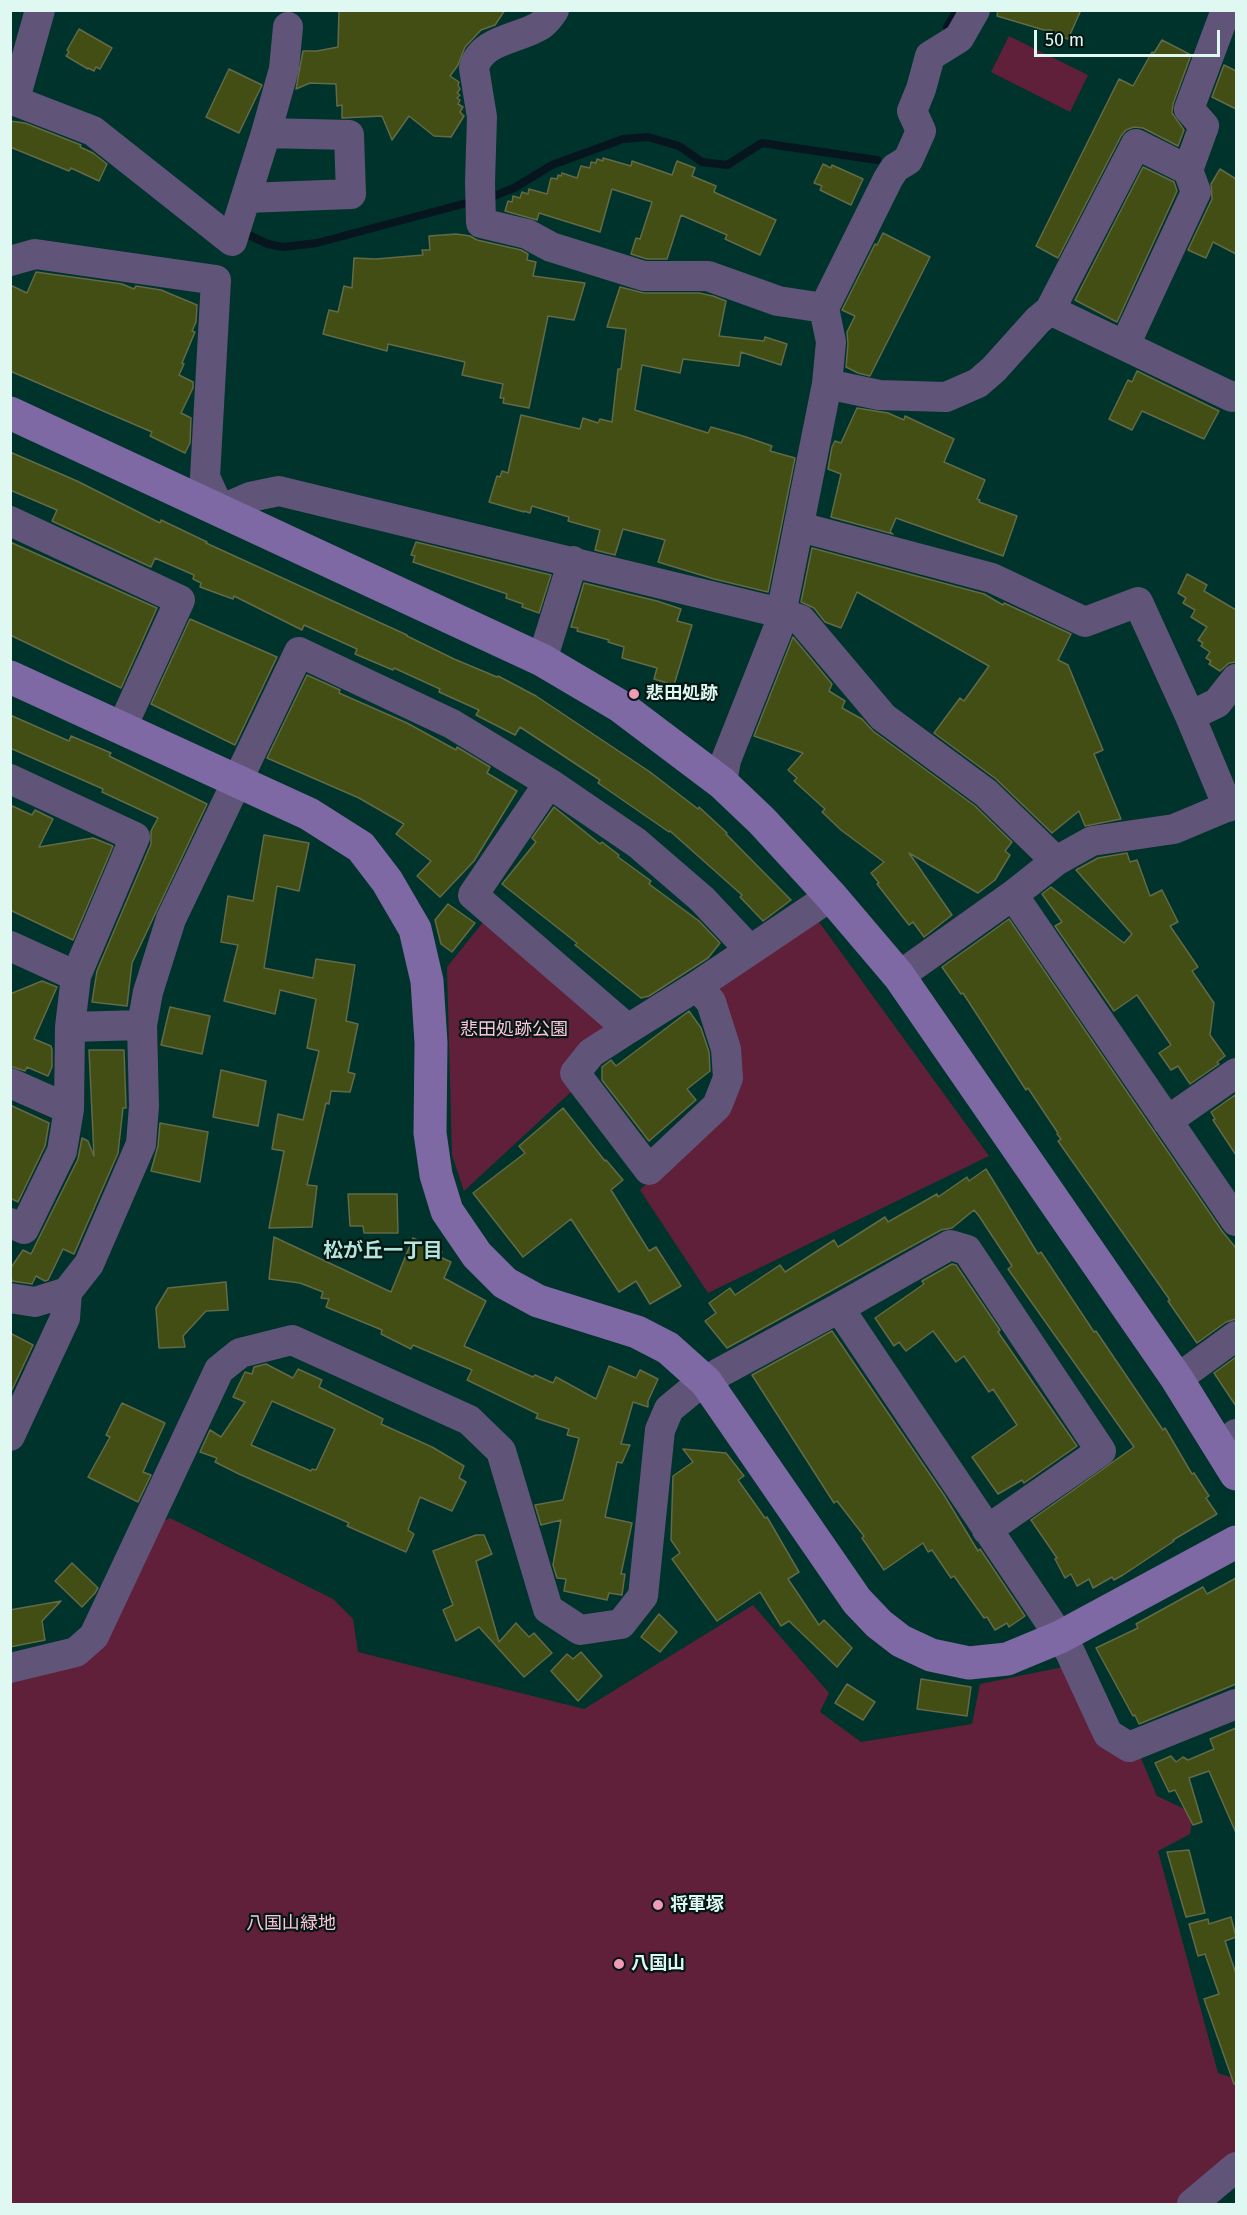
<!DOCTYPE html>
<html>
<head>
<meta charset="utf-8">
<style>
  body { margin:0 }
  #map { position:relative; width:1247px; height:2215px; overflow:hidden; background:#00332b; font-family:"Fira Sans",sans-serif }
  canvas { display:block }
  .frame { position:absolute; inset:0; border:12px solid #e0f8f2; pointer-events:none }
  .scale { position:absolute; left:1034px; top:30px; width:186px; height:27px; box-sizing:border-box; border:3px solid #e0f8f2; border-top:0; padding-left:8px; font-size:18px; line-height:21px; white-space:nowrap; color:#e0f8f2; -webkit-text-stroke:4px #051714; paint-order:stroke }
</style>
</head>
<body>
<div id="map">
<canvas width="1247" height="2215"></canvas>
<div class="frame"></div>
<div class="scale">50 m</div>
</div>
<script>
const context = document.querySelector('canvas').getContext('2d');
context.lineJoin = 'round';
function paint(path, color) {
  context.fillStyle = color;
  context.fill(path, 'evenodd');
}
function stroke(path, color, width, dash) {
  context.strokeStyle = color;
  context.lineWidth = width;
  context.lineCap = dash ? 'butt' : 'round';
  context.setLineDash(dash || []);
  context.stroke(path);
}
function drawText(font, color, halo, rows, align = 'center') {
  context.font = font + ' "Fira Sans","Noto Sans JP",sans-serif';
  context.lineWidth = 4.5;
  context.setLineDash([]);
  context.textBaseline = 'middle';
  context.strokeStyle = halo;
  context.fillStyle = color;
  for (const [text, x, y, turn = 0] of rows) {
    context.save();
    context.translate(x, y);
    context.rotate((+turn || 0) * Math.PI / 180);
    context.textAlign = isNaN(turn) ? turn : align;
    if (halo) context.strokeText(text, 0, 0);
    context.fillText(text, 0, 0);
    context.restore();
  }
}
const green = new Path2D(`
  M1009 36 1088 75 1070 112 991 72Z
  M484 921 613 1027 573 1090 464 1191 452 1155 447 967Z
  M819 922 989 1156 708 1293 640 1190 723 1111 717 988Z
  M170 1518 333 1599 353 1619 358 1652 584 1709 753 1605 829 1693 820 1712 861 1742 972 1724 980 1684 1063 1667 1140 1756 1157 1796 1193 1813 1190 1834 1158 1851 1218 2073 1236 2079V2155L1176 2204H11L10 1677 88 1659 159 1523Z`);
const stream = new Path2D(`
  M947 27 957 10
  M486 199 514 188 552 165 623 139 648 137 679 146 702 162 727 165 762 143 877 160
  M240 231 268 244 283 247 317 243 474 201`);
const building = new Path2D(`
  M339 10H505L495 25 481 30 465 47 458 65 450 76 459 82 458 85 460 89 457 93 460 95 457 98 460 100 458 104 463 107 460 112 464 116 451 137 434 136 409 116 392 140 382 116 342 118V105L337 106 336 84 310 83 296 89 303 51H317L338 47Z
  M998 10H1081L1068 39 1058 36 1051 30H1044L997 16Z
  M79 29 112 48 100 69 96 67 94 71 88 68V69L66 56 69 52 67 50Z
  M1162 40 1191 55 1173 104 1172 113 1184 130 1178 146 1143 128 1134 127 1126 130 1121 136 1058 258 1036 246 1119 79 1133 86 1152 52 1154 53Z
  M1224 65 1236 71V109L1212 97Z
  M229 69 262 85 239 133 206 117Z
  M10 121 25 123 81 145 80 147 93 153 107 164 99 181 71 168 69 171 10 147Z
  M603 158 631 166 632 161 672 175 677 161 695 168 692 176 716 186 714 192 776 220 760 255 725 239 727 235 681 215 667 259H647L631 254 636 238 640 239 652 202 612 189 600 232 539 213 537 220 505 211 508 201 512 202 513 196 520 198 522 192 528 194 529 189 547 194 551 178 557 179 558 175 561 176 562 173 577 178 581 166 590 168 591 162 596 163 597 159 603 161Z
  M823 164 831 168 832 165 863 179 851 205 820 190 822 186 814 183Z
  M1143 167 1174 182 1177 191 1117 322 1075 300Z
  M1220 169 1236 179V254L1213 242 1206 258 1188 250 1212 199 1211 184Z
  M883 233 930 257 870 376 858 373 846 367 848 344 847 332 855 316 842 310 875 244 877 245Z
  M456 234 470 236 477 240 521 250 528 254 527 260 536 262 533 276 585 283 574 320 548 316 529 408 503 403 504 398H500L503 384 462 375 465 362 388 344 387 351 323 334 329 310 338 312 344 286 352 288 354 258 376 259 423 255 422 250H430L429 236Z
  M36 272 122 284 134 289 136 286 161 290 197 305 196 322 192 331 195 332 182 363 184 364 179 375 193 382V388L181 413 191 418 190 443 185 453 150 436 152 432 10 371V285L27 293Z
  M620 287 644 293H699L713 296 726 301 719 336 764 341 765 337 787 344 781 365 741 352 739 366 683 359 680 373 642 365 635 410 708 433 711 427 743 436 772 446 770 451 795 458 768 592 714 579 658 562 665 540 623 529 615 555 595 550 600 530 568 521 569 517 532 506 530 513 524 511V512L489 502 497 476 500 477 502 471 508 473 521 415 580 429 583 418 598 423 600 419 612 422 618 369H621L626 329 607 327Z
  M1137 371 1219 411 1204 439 1142 411 1132 430 1109 419 1128 380 1132 382Z
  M857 408 888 413 904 420 905 416 954 439 944 462 985 480 977 499 980 500 979 502 1017 516 1003 556 896 518 890 532 893 534 831 517 841 474 828 469 832 447 835 441 841 443Z
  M10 452 77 481 160 523 161 520 207 542 206 543 407 635V636L454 659 497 677 498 676 536 696 650 772 698 809 699 807 727 833 726 834 791 900 763 921 740 897 742 895 670 831 669 832 598 783 600 780 520 727 515 735 476 715 479 710 439 692 440 689 394 668 393 670 355 654 357 649 304 625 302 630 234 596 233 599 200 587 201 583 193 579 194 575 155 558 151 567 52 521 57 510 10 490Z
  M10 542 157 608 121 688 10 635Z
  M416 542 551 575 539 613 522 607 523 604 506 598 507 594 413 562 415 556 411 555Z
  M812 548 984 594 1003 605 1004 603 1071 634 1058 660 1068 665 1103 750 1094 754 1121 819 1085 826 1079 811 1052 833 996 779 934 733 960 698 964 701 989 666 857 592 841 628 825 622 814 608 801 602Z
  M1187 574 1207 585 1204 591 1236 610V662L1229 663 1220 671 1209 664 1211 661 1206 658 1210 652 1201 646 1203 643 1198 640 1207 627 1191 617 1195 610 1183 603 1186 598 1178 593Z
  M584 583 657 601 681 609 677 621 692 625 674 685 654 679 657 668 622 658 624 647 608 642 609 640 577 631 578 628 571 627Z
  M190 619 277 657 235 745 151 704Z
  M793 637 832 684 829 691 845 701 842 708 862 719 873 731 975 806 1012 842 1005 851 1010 855 995 880 978 893 909 853 952 915 924 937 913 922 909 925 877 884 879 883 871 873 884 862 841 830 822 812 825 809 794 781 797 778 788 770 803 753 754 736Z
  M307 675 340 690 339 693 407 723 456 750 457 747 490 767 487 773 517 791 474 861 440 897 417 876 431 861 396 834 404 824 359 798 267 758Z
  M10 715 69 741 71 736 111 753 109 756 207 804 132 963 127 1006 92 1002 97 971 151 844V831L158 818 102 792 103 789 10 748Z
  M10 805 32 815 35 810 53 819 39 847 93 838 113 846 73 940 10 910Z
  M554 807 600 844 602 842 619 855 618 857 651 881 649 884 699 921 720 943 708 958 649 996 641 998 575 945 577 943 502 884 536 842 532 838Z
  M264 835 309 843 299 891 277 886 264 968 313 978 316 959 355 965 346 1021 358 1024 348 1072 355 1074 350 1092 331 1091 329 1104 326 1103 307 1185 317 1186 312 1227 269 1228 284 1151 272 1149 278 1114 303 1120 319 1051 307 1048 316 999 280 990 275 1014 224 1001 238 945 221 942 228 896 253 901Z
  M1127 853 1130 862 1137 860 1150 896 1162 890 1178 922 1170 926 1198 967 1192 971 1214 1003 1210 1035 1225 1056 1217 1062 1219 1064 1190 1084 1178 1066 1171 1070 1159 1053 1171 1045 1137 995 1114 1011 1055 926 1062 922 1042 894 1051 887 1124 943 1132 934 1076 870 1098 858Z
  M448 904 475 923 452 952 441 944 435 920Z
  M1009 919 1222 1231 1236 1248V1319L1226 1322 1197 1343 1168 1301 1170 1300 1058 1141 1061 1139 1057 1134 1058 1133 1028 1088 1026 1090 963 993 961 994 942 967Z
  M42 981 57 987 34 1039 51 1046 52 1050V1067L48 1076 27 1067 25 1071 10 1066V994Z
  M170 1007 210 1016 202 1054 161 1045Z
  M689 1011 701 1028 709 1052 710 1071 687 1089 696 1100 649 1141 602 1080V1067L611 1060 616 1066Z
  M89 1050H124L126 1108H123L118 1153 74 1254 63 1249 48 1280 45 1281 36 1276 32 1284 12 1281 10 1269 23 1250 31 1254 78 1159 82 1138 88 1141 94 1156Z
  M221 1070 266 1081 258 1126 213 1117Z
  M1235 1095 1236 1098V1155L1213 1120 1215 1119 1211 1112Z
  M10 1105 49 1123 45 1146 18 1202 10 1198Z
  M563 1108 605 1161 606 1160 623 1180 611 1190 649 1251 656 1247 681 1286 650 1304 636 1281 619 1292 571 1219 523 1257 473 1193 525 1153 519 1146Z
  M160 1123 208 1132 200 1182 151 1171 158 1146Z
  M986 1169 1038 1254 1041 1252 1094 1332 1096 1331 1163 1430 1165 1428 1192 1474 1194 1473 1209 1496 1206 1498 1217 1514 1173 1540 1174 1541 1123 1575 1114 1580 1112 1577 1093 1588 1089 1579 1077 1586 1071 1574 1065 1578 1055 1559 1057 1558 1031 1520 1134 1447 1008 1269 1012 1266 979 1216 974 1210 952 1228 941 1230 727 1348 705 1321 716 1313 709 1303 730 1288 735 1295 780 1265 785 1272 834 1240 838 1247 885 1217 888 1222 937 1194 938 1197 967 1177 969 1181Z
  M348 1194H397L398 1233H364L363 1226H350Z
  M274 1237 391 1292 413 1238 442 1252 440 1257 451 1262 444 1278 486 1301 464 1346 533 1377 535 1375 553 1383 556 1377 596 1399 609 1366 636 1378 640 1370 658 1379 648 1401V1407L633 1402 621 1444 630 1445 622 1463 617 1462 605 1517 632 1523 621 1574H625L622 1595 609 1593 607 1600 564 1591 566 1579 557 1578 553 1565 561 1520 541 1525 535 1505 563 1500 579 1438 567 1435 569 1429 536 1418 538 1414 467 1380 472 1370 413 1345 411 1349 381 1334 382 1330 326 1307 329 1299 321 1298 323 1292 300 1283 269 1279Z
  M952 1264 956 1265 1000 1330 998 1332 1077 1446 1024 1483 1022 1480 998 1494 972 1457 1017 1425 993 1389 989 1392 964 1356 956 1362 933 1331 906 1351 899 1342 894 1346 875 1318 924 1284 922 1281Z
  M226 1282 228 1310 206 1311 183 1336 185 1347 159 1348 156 1308 168 1288Z
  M832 1331 944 1495 978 1551 980 1549 1025 1616 1009 1627 1007 1623 995 1630 987 1617 984 1618 954 1576 951 1578 932 1550 928 1552 923 1543 884 1570 862 1538 864 1536 837 1501 834 1503 752 1375Z
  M10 1333 33 1345 10 1394Z
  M1236 1357V1406L1214 1373Z
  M266 1364 293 1378 298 1369 322 1380 319 1387 383 1419 381 1424 432 1447 464 1466 459 1478 466 1482 452 1511 420 1497 408 1530 414 1534 406 1552 347 1526 349 1523 239 1474 215 1462 217 1458 200 1452 210 1430 221 1437 245 1402 233 1397 245 1372 252 1374 254 1367ZM272 1401 335 1429 316 1470 312 1469 311 1471 251 1445Z
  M122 1403 165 1423 143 1472 151 1475 138 1502 88 1477 110 1437 106 1435Z
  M683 1449 726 1453 744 1476 738 1480 765 1518 767 1517 799 1572 788 1579 819 1625 824 1620 852 1648 837 1667 789 1621 781 1626 760 1592 717 1621 672 1559 680 1553 671 1540 673 1476 693 1462Z
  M476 1535H484L492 1554 476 1561 499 1642 516 1623 529 1637 534 1633 552 1653 524 1677 479 1627 456 1641 443 1610 453 1605 433 1551Z
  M72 1563 98 1588 95 1593 82 1607 55 1581Z
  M1236 1578V1684L1139 1724 1135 1715 1133 1716 1096 1648 1138 1628 1136 1624 1203 1587 1207 1594Z
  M61 1601 42 1621 45 1640 10 1647V1610Z
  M659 1614 677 1632 660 1652 641 1637Z
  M581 1652 602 1676 578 1701 551 1671 567 1654 573 1659Z
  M921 1679 971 1687 967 1716 917 1709Z
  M847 1684 875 1702 863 1720 835 1703Z
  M1236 1728V1833L1209 1771 1189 1778 1202 1822 1193 1825 1175 1790 1169 1792 1155 1763 1171 1756 1176 1762 1183 1757 1188 1760 1214 1749 1210 1739Z
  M1189 1850 1205 1913 1186 1917 1167 1852Z
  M1231 1917 1236 1937 1225 1941 1236 1974V2083L1234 2084 1204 1999 1219 1994 1205 1954 1198 1956 1189 1924 1208 1919 1209 1924Z`);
const street = new Path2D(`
  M554 10C551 15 546 21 541 25 520 39 481 39 474 68L482 117 480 182 481 223 527 234 551 247 644 276H708L778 301 824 308
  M10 99 93 131 232 241 266 133 284 69 288 27
  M15 99 40 10
  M246 198 351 194 349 135 266 133
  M10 261 35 254 216 280 205 477 220 510 250 497 279 491 781 613 801 620 883 717 986 793 1056 861
  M1050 310 1232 397 1236 396
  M1125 345 1196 192 1188 170 1204 126 1189 109 1226 10
  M827 384 879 395 946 397 978 383 994 369 1038 320 1050 310 1136 144 1188 170
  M10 521 180 600 122 727
  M800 527 992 578 1085 622 1138 602 1190 716 1228 807
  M542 660 573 561
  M1190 716 1217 703 1236 679
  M10 779 135 837 76 976 70 1027 69 1109 62 1151 24 1229 10 1223
  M549 783 473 895 628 1029 697 986 831 896
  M722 783 726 760 778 629 827 384 831 342 824 308 888 179 895 168 908 160 921 131 912 111 921 89 930 56 959 38 975 10
  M1013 895 1236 1221
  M10 946 76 976
  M899 976 1013 895 1056 861 1092 841 1174 829 1236 803
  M70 1027 142 1025
  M628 1029 591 1053 575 1073 649 1170 717 1106 728 1078 726 1049 711 1002 697 986
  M10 1083 69 1109
  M1167 1121 1236 1073
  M10 1298 35 1302 67 1292 89 1264 141 1144 144 1106 142 1025 148 992 171 919 299 652 452 724 549 783 637 843 702 899 750 950
  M839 1308 1060 1637 1070 1652 1108 1734 1129 1747 1236 1704
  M1177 1379 1236 1336
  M10 1436 65 1318 67 1292
  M1221 1446 1236 1434
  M10 1668 76 1652 94 1636 219 1370 240 1353 292 1340 469 1420 501 1451 548 1609 580 1630 621 1624 643 1596 660 1430 669 1409 692 1390 719 1373 839 1308 950 1245 967 1250 1101 1451 987 1530
  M1192 2204 1236 2167`);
const secondary = new Path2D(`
  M10 413 542 660 620 706 722 783 762 821 831 896 899 976 1177 1379 1236 1474
  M10 677 309 814 361 847 387 881 415 929 427 981 431 1043 430 1133 436 1175 447 1211 477 1255 505 1283 538 1301 637 1332 668 1348 706 1382 857 1601 879 1624 901 1641 931 1655 969 1663 1007 1659 1060 1637 1236 1542`);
const markers = [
  [634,694,6,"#f09ab5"],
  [658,1905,6,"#f09ab5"],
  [619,1964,6,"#f09ab5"]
];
const poiNames = [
  ["悲田処跡",646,694],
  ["将軍塚",670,1905],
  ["八国山",631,1964]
];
const parkNames = [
  ["悲田処跡公園",514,1030],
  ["八国山緑地",291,1924]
];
const neighbourhoodNames = [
  ["松が丘一丁目",383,1251]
];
paint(green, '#612039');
stroke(stream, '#07151e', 8);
paint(building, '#434e14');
stroke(building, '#626a47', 1.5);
stroke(street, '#605479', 30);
stroke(secondary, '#7e69a4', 33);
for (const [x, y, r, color] of markers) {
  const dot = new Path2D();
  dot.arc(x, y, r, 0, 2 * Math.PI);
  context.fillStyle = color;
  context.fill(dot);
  stroke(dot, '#051714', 2);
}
drawText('bold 18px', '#e0f8f2', '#051714', poiNames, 'left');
drawText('18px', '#fcc5d5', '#051714', parkNames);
drawText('bold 20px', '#b4e5da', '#051714', neighbourhoodNames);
</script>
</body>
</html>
